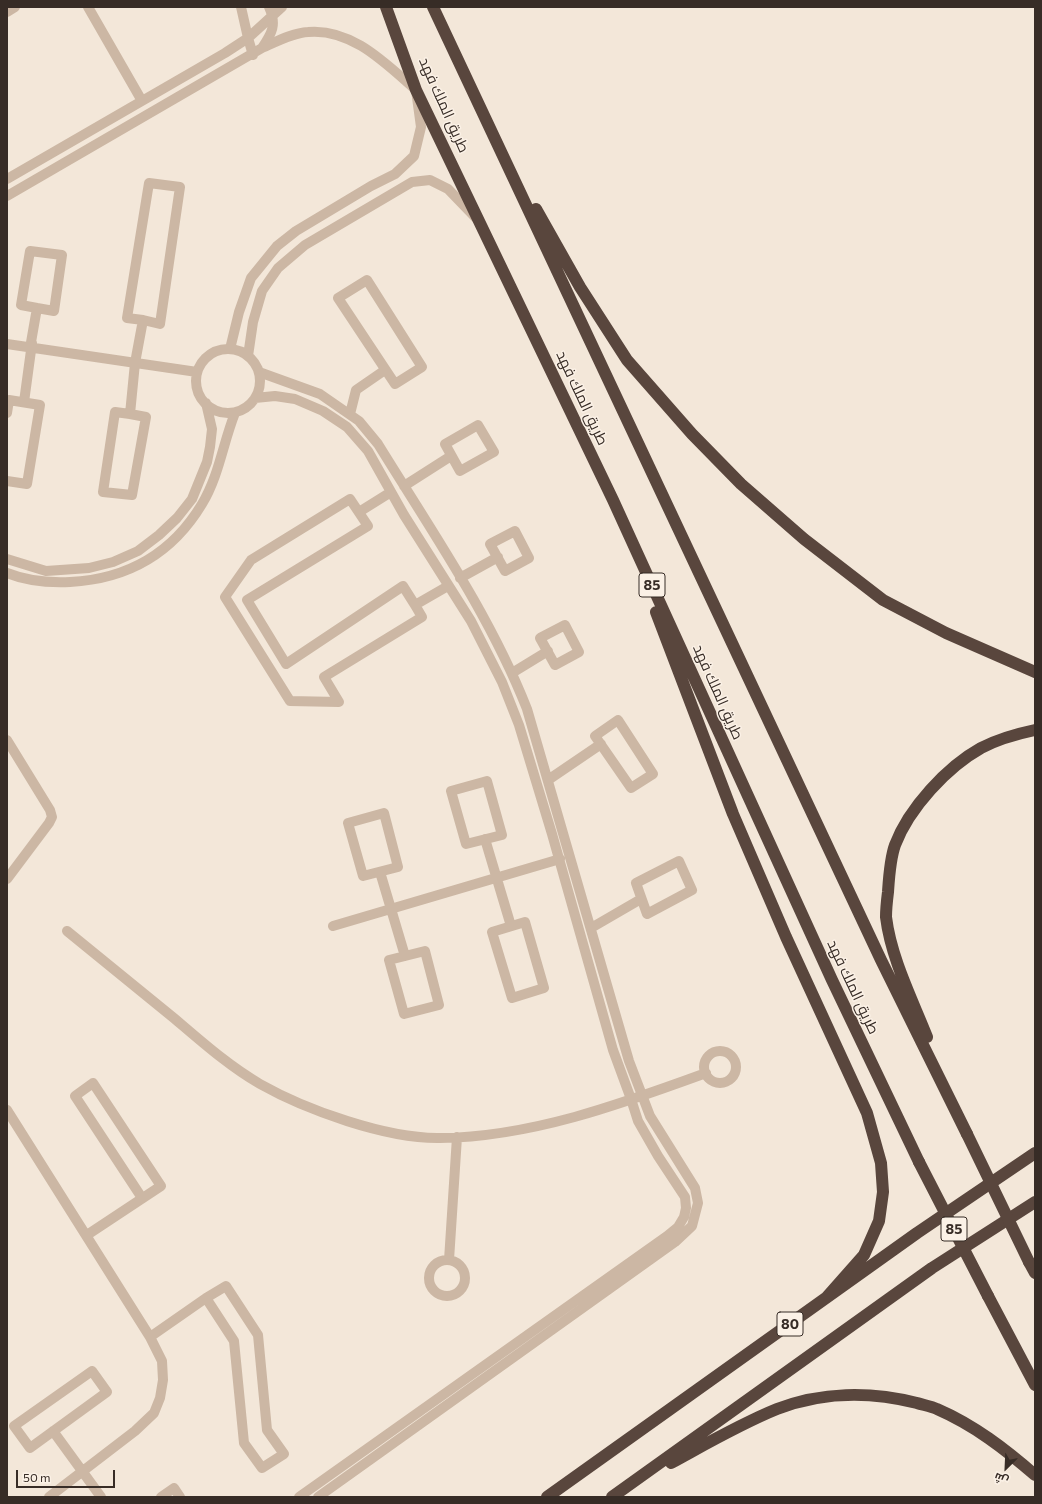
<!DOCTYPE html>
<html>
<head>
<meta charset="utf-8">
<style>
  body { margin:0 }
  #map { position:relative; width:1042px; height:1504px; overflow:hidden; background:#f3e7d9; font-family:Commissioner,Cairo,sans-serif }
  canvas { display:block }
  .frame { position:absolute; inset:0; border:8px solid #372c26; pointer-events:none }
  .north { position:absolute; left:986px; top:1448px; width:40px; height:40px; -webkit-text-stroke:3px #fbf1e6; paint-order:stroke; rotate:204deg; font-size:11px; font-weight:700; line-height:16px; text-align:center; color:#372c26 }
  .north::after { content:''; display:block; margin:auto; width:14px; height:18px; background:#372c26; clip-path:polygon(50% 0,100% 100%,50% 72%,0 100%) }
  .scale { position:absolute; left:16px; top:1470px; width:99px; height:18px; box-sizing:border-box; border:2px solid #372c26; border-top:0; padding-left:5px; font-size:12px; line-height:14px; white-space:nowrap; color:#372c26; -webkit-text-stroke:3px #fbf1e6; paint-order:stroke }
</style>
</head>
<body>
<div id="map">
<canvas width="1042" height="1504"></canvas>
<div class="frame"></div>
<div class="north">ش</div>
<div class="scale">50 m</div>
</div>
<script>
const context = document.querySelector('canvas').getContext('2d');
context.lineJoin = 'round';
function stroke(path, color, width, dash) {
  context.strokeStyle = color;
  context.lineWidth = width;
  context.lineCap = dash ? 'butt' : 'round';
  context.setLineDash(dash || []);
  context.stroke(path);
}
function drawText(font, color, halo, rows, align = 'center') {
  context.font = font + ' Commissioner,Cairo,sans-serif';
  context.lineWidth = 3;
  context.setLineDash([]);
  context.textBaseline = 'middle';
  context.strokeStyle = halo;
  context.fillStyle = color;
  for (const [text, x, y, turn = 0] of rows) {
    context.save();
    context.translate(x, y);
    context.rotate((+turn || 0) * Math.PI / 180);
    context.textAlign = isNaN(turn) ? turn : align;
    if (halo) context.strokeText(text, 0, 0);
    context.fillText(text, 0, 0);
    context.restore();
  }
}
const minor = new Path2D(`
  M88 7 142 101
  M7 12 15 7
  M253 55 248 38 282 7
  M7 179 225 53 248 38 241 7
  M7 196 262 48C272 33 277 25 269 7
  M367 280 422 367 395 384 338 298Z
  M7 344 197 372
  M30 348 37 308 54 311 62 255 30 251 21 305 37 308
  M196 381a32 32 0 1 1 64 0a32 32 0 1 1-64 0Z
  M230 349 239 312 251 278 277 246 296 231 371 186 395 174 414 156 421 127 416 90C386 64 352 28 308 32 292 33 276 42 262 48
  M248 356 253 322 262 291 278 268 305 245 412 182 430 180 448 189 475 217
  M259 372 320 394 359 421 378 444C431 530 490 615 527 709L629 1061 650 1116 695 1188 698 1203 692 1226 675 1242 318 1497
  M255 398 275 396 295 399 323 411 347 427 368 451 404 515 471 621 502 682 519 725 552 834 613 1050 631 1099 638 1121 658 1156 685 1197 686 1208 684 1217 678 1227 667 1236 299 1497
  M24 402 32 343
  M7 413 9 400 40 405 27 484 7 481
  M130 414 146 417 132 495 103 492 115 412 130 414 135 363 143 320 160 324 180 187 149 183 127 318 143 320
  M350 414 356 390 385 370
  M478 425 494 452 460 471 445 444Z
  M404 486 451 456
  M359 512 391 492
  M515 531 529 558 505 571 490 544Z
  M7 559 46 571 89 568 113 562 138 551 159 535 177 518 192 499 207 462 210 447 212 429 206 403
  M7 573C27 581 48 583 70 582 127 579 172 554 202 504 219 476 223 443 235 413
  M460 578 498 557
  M415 605 403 586 286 664 247 600 368 526 350 499 251 560 225 597 290 701 339 702 324 677 422 617 415 605 448 586
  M565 625 579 652 555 665 540 638Z
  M512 673 548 651
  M618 720 653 774 631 788 595 736Z
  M7 740 50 810 52 817 49 823 7 879
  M548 780 601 744
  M487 781 502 835 466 844 451 791Z
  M384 813 398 867 363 876 348 823Z
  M485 839 511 926
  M679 861 692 890 647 914 636 883Z
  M380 872 405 956
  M525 922 544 988 512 998 492 932Z
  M333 926 560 859
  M591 928 641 899
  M67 931C103 960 139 990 175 1019 202 1042 229 1066 260 1084 306 1110 387 1139 440 1138 531 1137 621 1104 706 1073
  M425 951 439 1005 404 1014 389 960Z
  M704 1067a16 16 0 1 1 32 0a16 16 0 1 1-32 0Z
  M7 1110 150 1337 162 1361 163 1380 160 1398 154 1413 135 1431 49 1497
  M87 1235 161 1186 93 1083 75 1096 142 1198
  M429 1278a18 18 0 1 1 36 0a18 18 0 1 1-36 0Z
  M449 1260 457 1137
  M150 1337 206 1298 234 1341 244 1443 262 1468 284 1454 267 1430 258 1335 226 1286 206 1298
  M92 1371 107 1392 30 1448 14 1426Z
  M53 1431 101 1497
  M161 1497 174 1488 180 1497`);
const highway = new Path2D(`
  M386 7 416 90 613 500 832 980 919 1162
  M433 7 881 960 967 1134
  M536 209 580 287 627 360 692 434 741 484 804 539 883 600 946 633 1035 672
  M656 612 733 814 786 937 867 1113 881 1163 883 1192 879 1221 864 1255 826 1298
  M927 1037C912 999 891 958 886 917 886 909 887 900 888 892 889 877 890 859 895 845 909 808 947 767 981 748 998 739 1016 734 1035 730
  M1029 1262 1035 1273
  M988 1296 1035 1385
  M671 1463C706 1444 740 1424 777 1409 821 1392 870 1391 917 1403 923 1405 931 1406 937 1409 974 1425 1005 1449 1035 1475
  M547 1497 917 1233 1035 1153
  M612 1497 932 1268 1035 1202`);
const highwayBridge = new Path2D(`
  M967 1134 1029 1262
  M919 1162 988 1296`);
const shields = [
  [652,585,26],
  [954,1229,26],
  [790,1324,26]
];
const shieldNames = [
  ["85",652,585],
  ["85",954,1229],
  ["80",790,1324]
];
const streetNames = [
  ["طريق الملك فهد",444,105,66],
  ["طريق الملك فهد",582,398,65],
  ["طريق الملك فهد",718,692,66],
  ["طريق الملك فهد",853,987,65]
];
stroke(minor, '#ccb7a4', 10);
stroke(highway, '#59463d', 12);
stroke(highwayBridge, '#59463d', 12);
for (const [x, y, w] of shields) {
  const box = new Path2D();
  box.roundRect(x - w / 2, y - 12, w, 24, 3);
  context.fillStyle = '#fbf1e6';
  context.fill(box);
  stroke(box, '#372c26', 1);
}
drawText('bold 14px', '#372c26', null, shieldNames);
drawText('15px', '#372c26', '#fbf1e6', streetNames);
</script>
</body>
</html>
